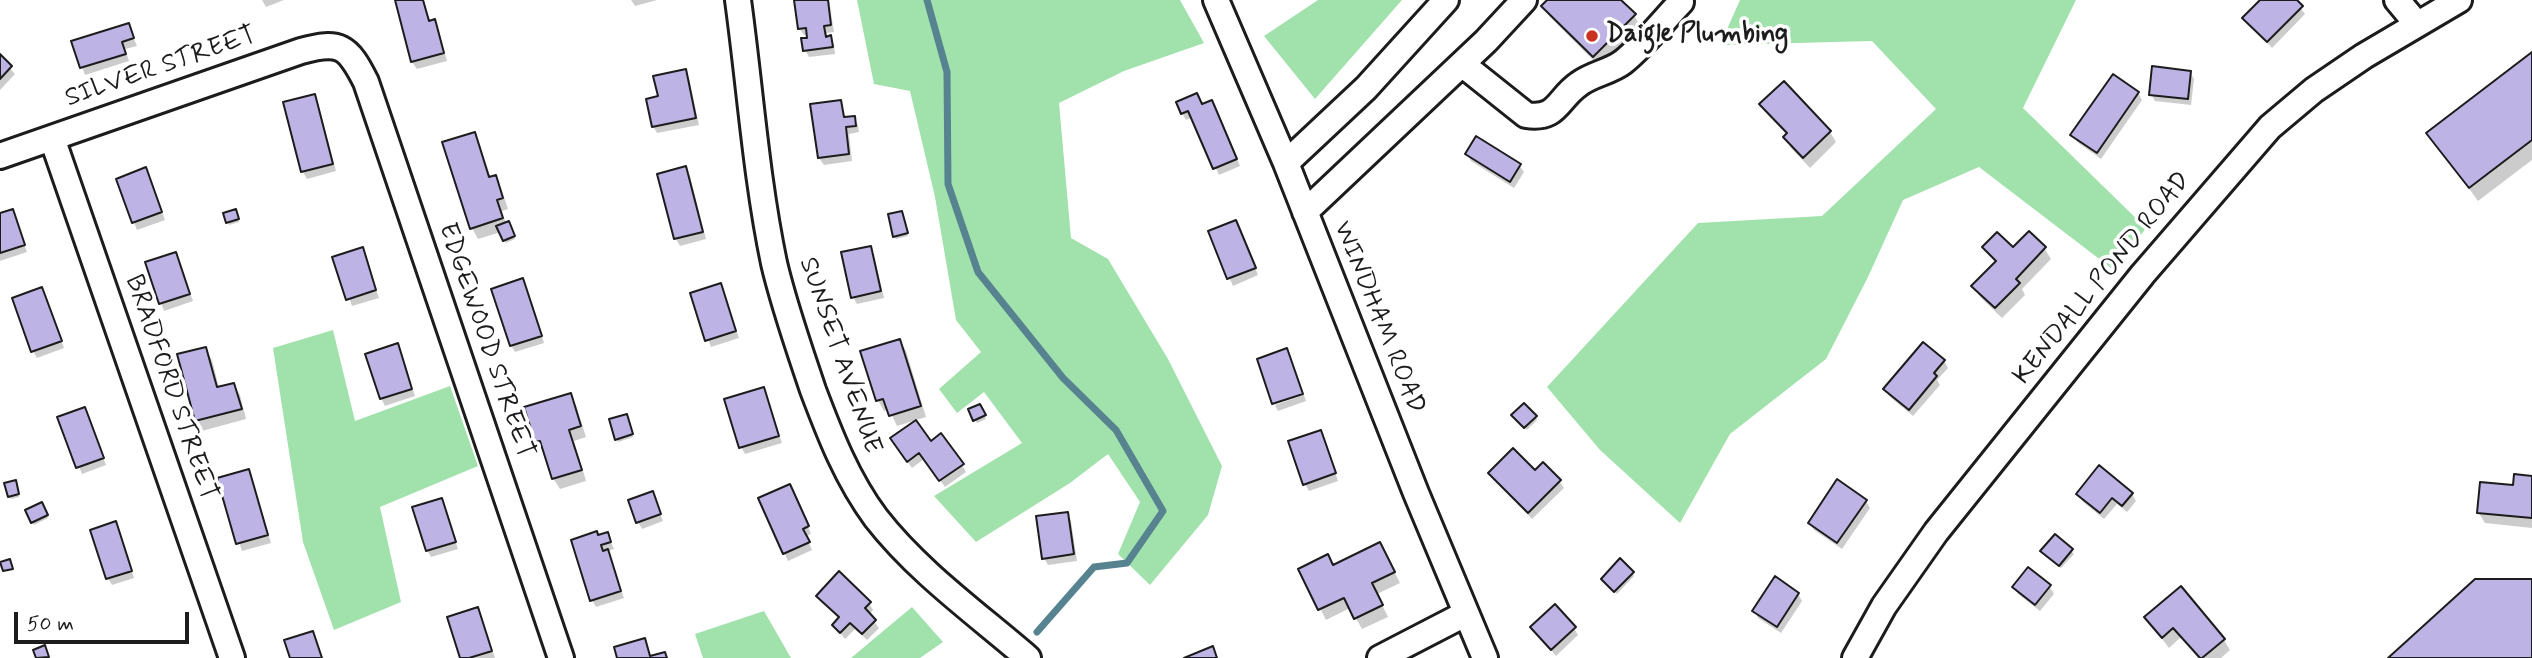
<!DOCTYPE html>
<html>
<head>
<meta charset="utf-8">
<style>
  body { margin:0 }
  #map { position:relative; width:2532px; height:658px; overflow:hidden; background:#fff; font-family:Mynerve,sans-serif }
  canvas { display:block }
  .scale { position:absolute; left:14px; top:612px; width:175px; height:32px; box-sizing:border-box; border:4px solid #1c1c1c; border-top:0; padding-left:9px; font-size:21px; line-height:24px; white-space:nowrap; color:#1c1c1c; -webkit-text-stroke:5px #fff; paint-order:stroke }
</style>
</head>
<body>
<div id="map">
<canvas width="2532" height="658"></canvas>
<div class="scale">50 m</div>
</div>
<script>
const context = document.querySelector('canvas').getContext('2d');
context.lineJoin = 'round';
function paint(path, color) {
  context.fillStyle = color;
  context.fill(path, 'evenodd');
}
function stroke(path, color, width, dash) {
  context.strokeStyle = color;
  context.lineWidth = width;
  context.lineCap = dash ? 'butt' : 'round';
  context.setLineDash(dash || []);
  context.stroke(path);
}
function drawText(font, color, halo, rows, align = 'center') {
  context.font = font + ' Mynerve,sans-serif';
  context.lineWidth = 7;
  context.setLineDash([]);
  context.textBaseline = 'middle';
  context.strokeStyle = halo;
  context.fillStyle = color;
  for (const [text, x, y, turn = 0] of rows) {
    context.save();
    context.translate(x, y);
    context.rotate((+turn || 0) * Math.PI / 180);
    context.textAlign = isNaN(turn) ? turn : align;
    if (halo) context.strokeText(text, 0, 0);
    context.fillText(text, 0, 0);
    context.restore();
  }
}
const green = new Path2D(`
  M857 0H1180L1204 43 1124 71 1059 103 1071 238 1108 259 1168 359 1222 466 1208 515 1150 585 1118 554 1140 502 1108 454 1070 483 976 542 934 496 1022 443 984 392 957 413 939 389 981 352 956 320 935 197 910 91 874 84Z
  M1318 0H1402L1315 99 1264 36Z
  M1740 0H2076L2023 108 2146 228 2115 271 1979 167 1903 200 1868 277 1826 359 1730 434 1680 523 1600 450 1547 387 1698 223 1822 216 1936 109 1872 41 1720 45Z
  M333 330 355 421 450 386 478 466 380 507 401 602 334 630 303 542 273 348Z
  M912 607 943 642 920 658H851Z
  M764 611 791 658H703L695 634Z`);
const shadow = new Path2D(`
  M262 0H284L266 7Z
  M396 0H424L430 22 434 21 438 28 447 61 417 69 412 62Z
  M631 0H657L635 6Z
  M796 0H829L834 32 827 33 828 38 830 37 834 45 835 54 809 57 805 50 809 35H804L799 28Z
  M1550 0H1619L1634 15 1640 26 1600 67 1550 17 1543 7Z
  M2263 0H2294L2305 14 2272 48 2245 18Z
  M128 25 137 46 125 49 129 61 85 75 73 42Z
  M2532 54V160L2478 201 2429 133Z
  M0 57 15 74 0 90Z
  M685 71 689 78 699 125 657 133 653 126 660 98Z
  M2190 72 2194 79 2191 105 2155 101 2151 94Z
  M2138 93 2142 100 2101 159 2077 142 2072 135Z
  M314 96 318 103 336 171 307 179 303 172 285 104Z
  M840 102 846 119 854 118 858 125 859 132 849 134 852 161 824 165 819 158Z
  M1762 104 1830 132 1836 142 1810 168 1791 148 1785 137 1787 135 1768 115Z
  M1202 106 1216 109 1240 166 1219 175 1193 117 1186 120 1182 113Z
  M474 134 480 145 491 178 495 177 501 188 508 209 502 211 506 224 508 223 515 239 506 243 501 232 478 239 472 228Z
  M1467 154 1519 165 1524 172 1514 188 1471 161Z
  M686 168 690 176 706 239 680 246 676 239Z
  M149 177 165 220 137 230 118 180Z
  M12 211 27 252 0 261V215Z
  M237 214 239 222 229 225 228 222Z
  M903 216 908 236 896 239 894 236Z
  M1239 229 1258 275 1233 286 1210 232Z
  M1984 247 2013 250 2044 248 2051 259 2022 289 2025 295 2002 318 1980 297 1974 286 1996 264Z
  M870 248 874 255 884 298 857 304 853 297Z
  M362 249 379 298 352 306 335 258Z
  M175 254 193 301 164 311 147 263Z
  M720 285 739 338 711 347 692 294Z
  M526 288 544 343 515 352 511 345Z
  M45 296 64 348 37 358 33 351Z
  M900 341 906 351 926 417 897 426 889 409 884 411 878 400Z
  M397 345 415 396 385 406 381 398Z
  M205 349 212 360 219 388 234 385 240 395 246 419 202 431 196 421Z
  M1944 361 1948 368 1937 380 1940 385 1913 416 1889 396 1885 389Z
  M763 389 782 443 745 454 741 447Z
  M570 395 576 405 586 437 574 441 586 481 560 489 553 478 545 452H543L537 441Z
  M1304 395 1306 401 1278 411 1275 405Z
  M979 406 986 419 977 423 970 410Z
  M88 416 106 465 82 474 60 418Z
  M1536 417 1537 420 1527 430 1515 418Z
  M628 419 633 437 618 442 617 439Z
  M1324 440 1338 481 1309 491 1305 484Z
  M930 443 962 465 966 472 945 487 924 459 912 468 896 446Z
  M2099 468 2132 494 2136 501 2127 512 2117 504 2104 519 2082 501 2078 494Z
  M248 471 252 478 271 543 242 551 219 479Z
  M1535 472 1559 481 1564 488 1532 519 1494 480 1490 473Z
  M2532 478V528L2485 523 2478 512Z
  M17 485 19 497 11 499 9 496Z
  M793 493 811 534 806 536 812 550 788 561 760 499Z
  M652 494 663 521 642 529 638 522Z
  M441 500 458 549 431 557 427 550Z
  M1866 501 1870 508 1842 549 1814 530 1810 523Z
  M41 505 48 518 34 525 27 511Z
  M1067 514 1071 521 1077 561 1048 565 1044 558Z
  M119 530 134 578 112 585 108 578Z
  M607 534 614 549 607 551 624 598 596 607 592 600 598 537Z
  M2055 536 2074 554 2061 568 2044 554Z
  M1386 555 1400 583 1377 594 1388 617 1362 629 1350 608 1326 620 1301 570 1333 566Z
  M2028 570 2050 587 2054 594 2040 611 2018 594 2014 587Z
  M1632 573 1634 576 1617 594 1604 582Z
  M1798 594 1802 601 1781 633 1758 618 1754 611Z
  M818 596 869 603 873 610 869 615 879 628 867 640 855 629 845 639 834 625 839 619Z
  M477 609 481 616 495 658H462Z
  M2146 618 2224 640 2230 650 2221 658H2198L2181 637 2169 648Z
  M1532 628H1574L1578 635 1556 656Z`);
const stream = new Path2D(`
  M927 0 947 72 948 184 978 272 1063 378 1116 430 1163 511 1127 563 1094 567 1037 632`);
const building = new Path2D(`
  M395 0H423L429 21 435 19 444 53 411 62Z
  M794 0H828L831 25 824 26 826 37 831 35 833 47 803 51 801 38H807L806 28 798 29Z
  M1547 0H1621L1636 14 1593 57 1541 6Z
  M2260 0H2297L2303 6 2267 42 2242 18Z
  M129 23 134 38 122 42 126 54 80 68 71 41Z
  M2532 52V140L2469 188 2426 133Z
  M0 54 12 66 0 79Z
  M2152 66 2191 71 2188 99 2149 95Z
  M686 69 696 118 652 127 646 99 658 96 653 76Z
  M2113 74 2139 92 2097 153 2070 135Z
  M1784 81 1831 131 1803 158 1783 137 1787 133 1759 104Z
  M1197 93 1202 104 1212 100 1237 159 1213 169 1188 111 1181 114 1176 102Z
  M315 94 333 164 301 172 283 102Z
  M841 100 844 117 855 116 856 126 846 127 849 154 818 158 810 104Z
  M475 132 489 177 496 175 503 198 497 200 503 218 470 229 442 142Z
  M1476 136 1521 164 1510 182 1465 154Z
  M686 166 703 232 674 239 657 174Z
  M146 167 162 212 132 223 116 179Z
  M13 209 25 245 0 253V213Z
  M236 209 239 219 226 223 223 213Z
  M902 211 908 233 893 237 888 214Z
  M1236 220 1256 268 1227 279 1208 231Z
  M509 221 515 236 503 241 496 226Z
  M2029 231 2046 247 2016 279 2020 283 1995 308 1971 286 1996 261 1982 247 1997 232 2013 247Z
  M871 246 881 291 851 298 841 252Z
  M363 247 376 290 346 300 332 257Z
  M176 252 190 294 159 304 145 262Z
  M523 278 542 336 510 346 491 289Z
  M721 283 736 331 705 341 690 293Z
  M42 287 62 341 31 352 12 298Z
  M900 339 921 406 889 416 883 399 876 401 860 351Z
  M1923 342 1945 360 1934 373 1937 376 1909 410 1883 389Z
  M398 343 412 389 380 399 365 354Z
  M206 347 217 387 234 383 242 409 195 421 177 354Z
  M1287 348 1303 394 1272 404 1257 359Z
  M764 387 779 436 739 448 724 399Z
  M571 393 581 426 569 430 582 470 552 479 540 441 535 442 524 407Z
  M1524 403 1537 416 1524 428 1511 415Z
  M980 404 986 415 973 421 968 409Z
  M85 407 104 458 76 468 57 417Z
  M627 414 633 434 615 440 609 419Z
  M916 420 931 441 941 433 964 464 939 481 919 453 907 462 890 438Z
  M1321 430 1336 473 1303 485 1288 441Z
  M1513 448 1535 470 1543 462 1561 480 1528 513 1488 473Z
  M2099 465 2133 493 2122 506 2112 498 2100 513 2076 494Z
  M249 469 268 535 236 544 217 478Z
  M2514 474 2532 476V518L2477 513 2480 482 2513 485Z
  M1837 479 1867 500 1837 543 1808 523Z
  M16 480 19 494 8 497 4 483Z
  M790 484 809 526 803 529 810 542 783 554 758 498Z
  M653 491 661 514 636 523 628 500Z
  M442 498 456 542 426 551 412 507Z
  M42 502 48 515 31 523 25 510Z
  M1068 512 1074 554 1042 559 1036 516Z
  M116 521 132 571 106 579 90 530Z
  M597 531 598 535 608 532 611 542 601 545 603 551 608 549 621 591 590 601 571 540Z
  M2055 534 2073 549 2059 566 2040 551Z
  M1380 542 1395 572 1372 583 1383 605 1354 619 1344 598 1318 610 1298 569 1328 554 1333 565Z
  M1620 558 1634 572 1614 592 1601 579Z
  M10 559 13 569 3 571 0 562Z
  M2028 567 2051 585 2035 605 2012 587Z
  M839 571 871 602 865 608 876 620 862 634 850 623 840 633 832 625 839 617 816 596Z
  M1775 576 1799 593 1777 627 1752 611Z
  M2475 579H2532V658H2388Z
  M2181 586 2225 639 2202 658H2200L2173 628 2162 638 2144 617Z
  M1555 604 1576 627 1551 650 1530 627Z
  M478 607 492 651 469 658H460L447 617Z
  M313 631 322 658H290L284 640Z
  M645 638 650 656 665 652 667 658H617L614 647Z
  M45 645 49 657 36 658 33 650Z
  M1213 646 1217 658H1184Z`);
const minor = new Path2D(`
  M738 0C750 87 756 177 774 263 784 306 799 348 813 390 830 435 847 479 876 518 918 572 977 614 1028 658
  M1216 0 1286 163 1416 493 1485 658
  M2397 0 2417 24
  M1462 64 1526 115C1558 120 1557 99 1579 84 1592 74 1610 72 1623 62 1644 45 1662 22 1681 2L1679 0
  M52 138 232 658
  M0 156 301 51C340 40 348 46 366 82L561 658
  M1286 163 1366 88 1446 0
  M1305 212 1486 41 1524 0
  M1380 658 1465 614
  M1855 658 1884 606 1936 532 2143 274 2270 127 2314 90 2364 56 2459 0`);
const markers = [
  [1592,36,7,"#c8321e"]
];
const poiNames = [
  ["Daigle Plumbing",1606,36]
];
const streetNames = [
  ["SILVER STREET",161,68,-19],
  ["KENDALL POND ROAD",2103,279,-51],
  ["WINDHAM ROAD",1378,318,68],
  ["EDGEWOOD STREET",485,341,71],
  ["SUNSET AVENUE",839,356,71],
  ["BRADFORD STREET",170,388,71]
];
paint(green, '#a1e2ac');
paint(shadow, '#0003');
stroke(stream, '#56838f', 7);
paint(building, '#bdb3e4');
stroke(building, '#1c1c1c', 2);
stroke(minor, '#1c1c1c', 30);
stroke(minor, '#fff', 24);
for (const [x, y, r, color] of markers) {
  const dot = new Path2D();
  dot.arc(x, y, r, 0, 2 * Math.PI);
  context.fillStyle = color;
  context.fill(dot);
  stroke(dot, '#fff', 2.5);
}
drawText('bold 26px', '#1c1c1c', '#fff', poiNames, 'left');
drawText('26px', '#1c1c1c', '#fff', streetNames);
</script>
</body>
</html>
